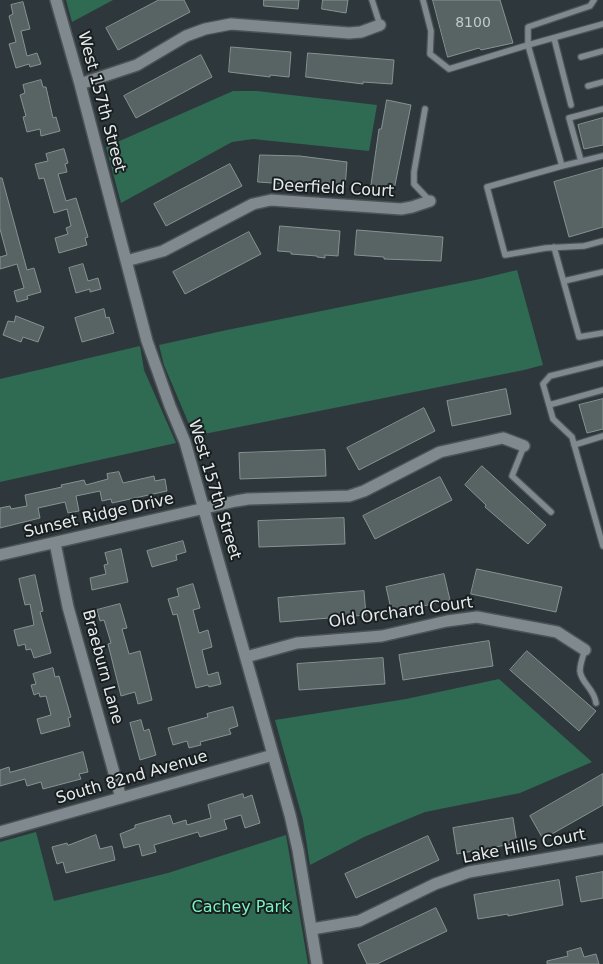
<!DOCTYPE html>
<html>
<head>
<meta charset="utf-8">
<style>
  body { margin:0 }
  canvas { display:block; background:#2e373b }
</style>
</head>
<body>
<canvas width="603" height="964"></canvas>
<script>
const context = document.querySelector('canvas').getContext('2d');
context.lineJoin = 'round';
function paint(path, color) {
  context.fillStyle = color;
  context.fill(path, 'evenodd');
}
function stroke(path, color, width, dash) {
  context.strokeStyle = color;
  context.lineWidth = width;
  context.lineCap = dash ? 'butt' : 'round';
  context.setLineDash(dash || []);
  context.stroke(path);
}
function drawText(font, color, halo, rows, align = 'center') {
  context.font = font + ' "DejaVu Sans",sans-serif';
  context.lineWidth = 4;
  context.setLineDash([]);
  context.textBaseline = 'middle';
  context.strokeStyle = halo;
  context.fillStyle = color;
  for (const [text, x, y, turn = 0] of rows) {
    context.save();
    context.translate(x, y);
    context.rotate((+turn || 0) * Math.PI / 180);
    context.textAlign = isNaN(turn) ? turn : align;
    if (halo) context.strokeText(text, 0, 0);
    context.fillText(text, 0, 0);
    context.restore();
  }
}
const green = new Path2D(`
  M66 0H113L72 22Z
  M233 91H257L377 105 369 151 253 139 232 142 121 203 106 147Z
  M517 270 543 365 524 370 194 436 164 365 159 345 227 330 480 279Z
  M140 346 144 370 176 443 0 482V379Z
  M499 679 592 762 520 793 425 812 364 837 310 865 303 820 275 720 406 699Z
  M36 832 54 901 168 873 286 835 308 964H0V842Z`);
const building = new Path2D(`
  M159 0H184L190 12 118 50 106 28Z
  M264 0H299L298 9 264 6Z
  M323 0H348L346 13 322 9Z
  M433 0H500L513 43 481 50 479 48 448 57Z
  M23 2 30 29 21 31 27 56 37 53 41 64 30 67 29 64 16 68 9 44 16 42 9 16 13 14 11 5Z
  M231 47 291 52 289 77 270 75V77L229 72Z
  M308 53 394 60 392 84 363 82V84L306 77Z
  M201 55 212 77 136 118 124 96Z
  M41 80 43 87H46L53 118 56 117 60 131 41 136 40 129 27 132 23 117 26 116 20 95 25 93 23 85Z
  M387 100 411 105 394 190 371 185 379 129H381Z
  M603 118V145L584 149 578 125Z
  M64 149 68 163 65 164 67 172 58 174 66 201 76 198 88 237 85 238 87 245 59 253 55 238 68 234 66 228 71 226 67 209 54 213 44 178 39 179 35 164 48 161 46 154Z
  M260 155 300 156 347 162 345 188 258 182Z
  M230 164 242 186 166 226 154 204Z
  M603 168V227L569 237 554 182Z
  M0 178H2L27 270 34 268 41 292 27 296 28 299 17 302 14 291 24 288 17 264 0 269V257L7 255 0 229Z
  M280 226 340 231 338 256 325 255V258L317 257V256L291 254V252L278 251Z
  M357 230 443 237 441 261 384 259V257L355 255Z
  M249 232 261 254 185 294 173 272Z
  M83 264 88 281 98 278 101 289 90 292V289L76 293 69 268Z
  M104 309 106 318 109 317 114 333 82 342 75 318Z
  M16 316 44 327 38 342 23 337 21 342 3 335 8 321 14 322Z
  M506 389 511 414 452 426 447 401Z
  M603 399V429L587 433 579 405Z
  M424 408 435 431 359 470 347 448Z
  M325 450 326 476 240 479 239 453Z
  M482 466 546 525 528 544 485 507 486 505 465 485Z
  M119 472 123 483 154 476 155 481 165 479 167 491 112 503 111 499 102 501 100 491 76 496 79 511 68 513 65 502 38 508 40 518 0 528V508L10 506 11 509 27 506 25 495 62 487 61 485 84 480 86 485 108 479 107 474Z
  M440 477 452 500 375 539 363 516Z
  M344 518 345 544 259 547 258 521Z
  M183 541 186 552 176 555 177 560 152 567 147 551Z
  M121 549 128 582 92 590 90 578 106 574 104 565 108 564 105 553Z
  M477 569 562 587 556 612 471 594Z
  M444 574 450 600 392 613 386 587Z
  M35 575 43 611 40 612 51 653 34 658 31 649 26 650 25 644 18 646 14 630 34 625 30 604 25 605 19 579Z
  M193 584 200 608 193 610 199 633 208 630 212 647 202 650 208 675 218 672 221 684 209 687 208 685 196 688 177 614 173 615 168 599 179 596 177 589Z
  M364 591 366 615 280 622 278 598Z
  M120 604 127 628 122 629 129 654 140 651 152 700 138 704 135 692 121 696 108 644 111 643 104 620 100 621 97 610Z
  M489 641 493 666 403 680 399 655Z
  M527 651 596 711 579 731 510 670Z
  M383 658 385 684 299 690 297 664Z
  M53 668 55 677 59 676 71 717 68 718 70 726 41 734 37 719 51 715 46 696 40 697 39 693 34 695 31 685 36 684 33 674Z
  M233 707 238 726 229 729 231 734 200 742 201 745 189 748 187 741 173 745 168 728 208 717 207 714Z
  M141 720 144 731 149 729 156 755 140 760 130 723Z
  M83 752 88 772 79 774 81 779 43 789 41 782 27 786 25 779 0 786V770L9 767 10 772Z
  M603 774V805L543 839 530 816Z
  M243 794 244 798 252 795 260 823 245 828 241 815 224 820 227 829 200 837 198 832 154 845 156 852 142 856 139 844 124 848 120 834 135 828V825L170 815 173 824 186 820 187 825 211 818 208 805Z
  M513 818 517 843 457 854 453 828Z
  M96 835 100 849 112 846 115 860 66 873 63 862 57 864 52 847 67 843 68 845Z
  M428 836 439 860 356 898 345 874Z
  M603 872V898L581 902 576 877Z
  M559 880 563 905 508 916V914L478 919 474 895Z
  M436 908 447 931 377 964H367L358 945Z
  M581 948 584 957 596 954 599 964H547V961L568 956 567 952Z`);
const service = new Path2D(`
  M372 0 380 25
  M423 0 431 31 430 54 449 69 528 45 562 166 603 156
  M594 0 590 6 528 27V45L603 24
  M554 38 571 105
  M581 57 603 51
  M588 86 603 82
  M425 109 414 172V184L430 201
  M581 161 569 118 603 109
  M562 166 487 187 505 255 546 248 584 246 603 241
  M554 247 579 337 603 333
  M564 281 603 272
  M603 363 550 376 543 384 553 419 572 437 603 546
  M549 405 603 390
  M574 445 603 436
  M524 446 512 476 551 512
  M585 650C583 656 580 664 580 671 581 683 594 688 596 703`);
const minor = new Path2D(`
  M56 0 80 84 147 341 170 406 185 442 290 815 298 850 317 964
  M80 84 137 65 186 36 205 29 231 24 349 33 361 32 380 25
  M126 261 163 251 253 204 271 200 401 209 412 207 430 201
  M55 543 68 607 121 798
  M0 555 236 501 248 499 349 496 364 491 440 452 503 438 524 446
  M246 657 297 643 382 636 447 621 477 617 557 632 585 650
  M0 832 273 755
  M312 929 359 921 435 884 469 872 603 849`);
const numberNames = [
  ["8100",473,23]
];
const streetNames = [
  ["West 157th Street",101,102,75],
  ["Deerfield Court",333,189,3],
  ["West 157th Street",214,490,73],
  ["Sunset Ridge Drive",99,516,-13],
  ["Old Orchard Court",401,613,-8],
  ["Braeburn Lane",102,667,75],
  ["South 82nd Avenue",132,778,-16],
  ["Lake Hills Court",524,847,-11]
];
const parkNames = [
  ["Cachey Park",241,908]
];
paint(green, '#2f6a52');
paint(building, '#586464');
stroke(building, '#869292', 1);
stroke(service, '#4c5357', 8);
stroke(minor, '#4c5357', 14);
stroke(service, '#7f898e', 5.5);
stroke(minor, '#7f898e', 11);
drawText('14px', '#c2c9cc', null, numberNames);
drawText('16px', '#e6ebee', '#191e1f', streetNames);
drawText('16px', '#7bf3c2', '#191e1f', parkNames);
</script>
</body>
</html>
